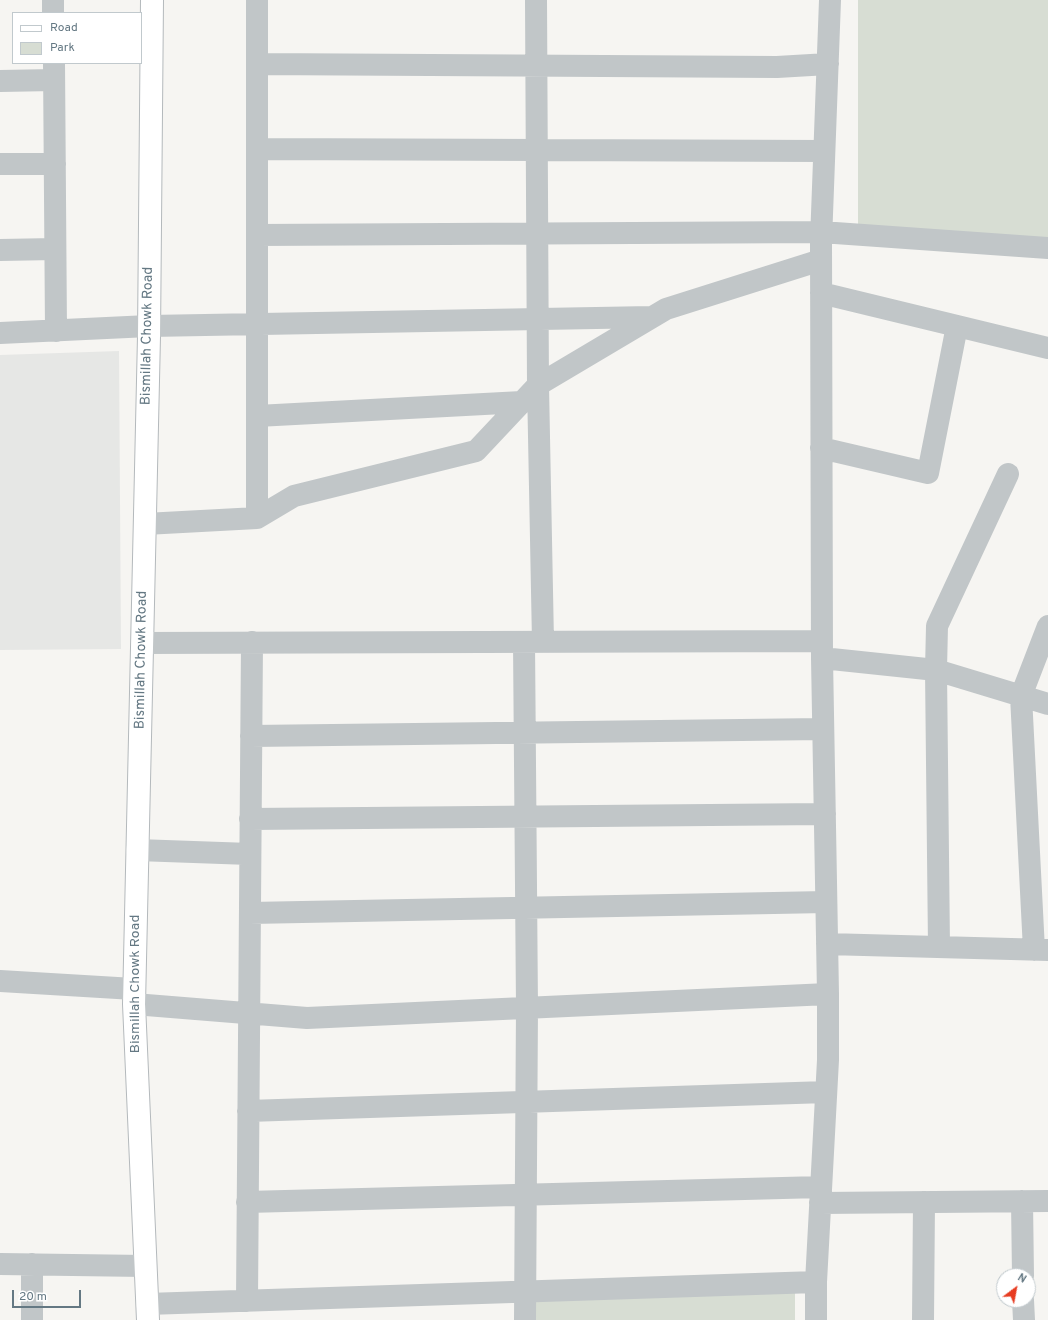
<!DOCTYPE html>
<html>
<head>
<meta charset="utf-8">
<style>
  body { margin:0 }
  #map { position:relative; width:1048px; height:1320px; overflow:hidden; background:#f6f5f2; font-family:Overpass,sans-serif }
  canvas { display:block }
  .legend { position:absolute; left:12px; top:12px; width:130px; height:52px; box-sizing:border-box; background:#fff; border:1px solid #c1c9cd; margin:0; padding:5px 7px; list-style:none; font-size:12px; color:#647883 }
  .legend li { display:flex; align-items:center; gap:8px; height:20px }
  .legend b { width:20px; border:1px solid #c1c9cd }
  .north { position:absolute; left:996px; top:1268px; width:40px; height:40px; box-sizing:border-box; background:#fff; border:1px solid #c1c9cd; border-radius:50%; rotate:32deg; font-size:11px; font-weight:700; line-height:16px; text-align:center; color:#647883 }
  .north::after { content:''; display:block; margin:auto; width:14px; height:18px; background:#e73c21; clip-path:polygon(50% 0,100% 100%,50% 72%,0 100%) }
  .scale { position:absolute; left:12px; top:1290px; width:69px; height:18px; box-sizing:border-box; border:2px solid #647883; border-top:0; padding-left:5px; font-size:12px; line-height:14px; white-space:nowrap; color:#647883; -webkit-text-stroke:3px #fff; paint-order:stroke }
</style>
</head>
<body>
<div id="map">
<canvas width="1048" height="1320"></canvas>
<ul class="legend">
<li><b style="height:5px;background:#fff"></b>Road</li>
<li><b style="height:11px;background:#d7ddd3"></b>Park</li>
</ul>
<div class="north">N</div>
<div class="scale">20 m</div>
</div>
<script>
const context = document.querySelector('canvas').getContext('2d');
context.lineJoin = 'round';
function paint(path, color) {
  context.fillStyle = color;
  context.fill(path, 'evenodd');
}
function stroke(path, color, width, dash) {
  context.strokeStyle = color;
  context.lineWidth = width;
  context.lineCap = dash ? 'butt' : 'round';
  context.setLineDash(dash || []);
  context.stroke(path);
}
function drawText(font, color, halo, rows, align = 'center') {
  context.font = font + ' Overpass,sans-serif';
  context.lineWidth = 4;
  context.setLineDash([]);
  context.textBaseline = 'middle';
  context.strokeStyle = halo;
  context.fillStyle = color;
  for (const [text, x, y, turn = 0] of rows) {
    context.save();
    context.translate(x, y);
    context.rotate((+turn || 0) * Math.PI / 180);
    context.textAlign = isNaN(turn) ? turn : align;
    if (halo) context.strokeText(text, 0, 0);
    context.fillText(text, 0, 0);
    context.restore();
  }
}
const built = new Path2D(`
  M119 351 121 649 0 650V355Z`);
const green = new Path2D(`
  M858 0H1048V248L858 234Z
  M795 1290V1320H532V1296Z`);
const minor = new Path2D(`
  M53 0V13
  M257 0V518
  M536 0 538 385 543 642
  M54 63 56 331
  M257 64 777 67 828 64
  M0 81 54 80
  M257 149 824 151
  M0 164H55
  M257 235 821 232 1048 248
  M0 250 55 249
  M821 293 1048 348
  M0 333 149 326 652 317
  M257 416 522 402
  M821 448 928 473 957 326
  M145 524 257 518 294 496 476 451 538 385 666 309 821 260
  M524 642 527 1008 525 1320
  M142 643 822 641
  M822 658 936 670 1048 704
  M251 736 823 729
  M250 819 825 814
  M137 850 250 854
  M250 913 826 902
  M827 944 1048 950
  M939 947 936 670 937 626 1008 474
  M1034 950 1021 696 1048 626
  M0 981 134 989
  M134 1004 307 1018 828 994
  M248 1111 826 1092
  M1022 1201 1023 1276
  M247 1202 821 1187
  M820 1203 1048 1201
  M0 1264 145 1266
  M1023 1300 1024 1320
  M247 1301 252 642
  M147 1304 816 1282
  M32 1320V1264
  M816 1320V1282L828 1060V994L822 658 821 241 830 0
  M923 1320 924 1202`);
const major = new Path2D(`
  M148 1320 134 1004 149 336 152 0`);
const streetNames = [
  ["Bismillah Chowk Road",148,336,-89],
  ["Bismillah Chowk Road",142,660,-89],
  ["Bismillah Chowk Road",136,984,-90]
];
paint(built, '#e6e7e5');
paint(green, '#d7ddd3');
stroke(major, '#b4b9bc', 24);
stroke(minor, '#c1c6c8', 22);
stroke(major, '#fff', 22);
drawText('14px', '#647883', '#fff', streetNames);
</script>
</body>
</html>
